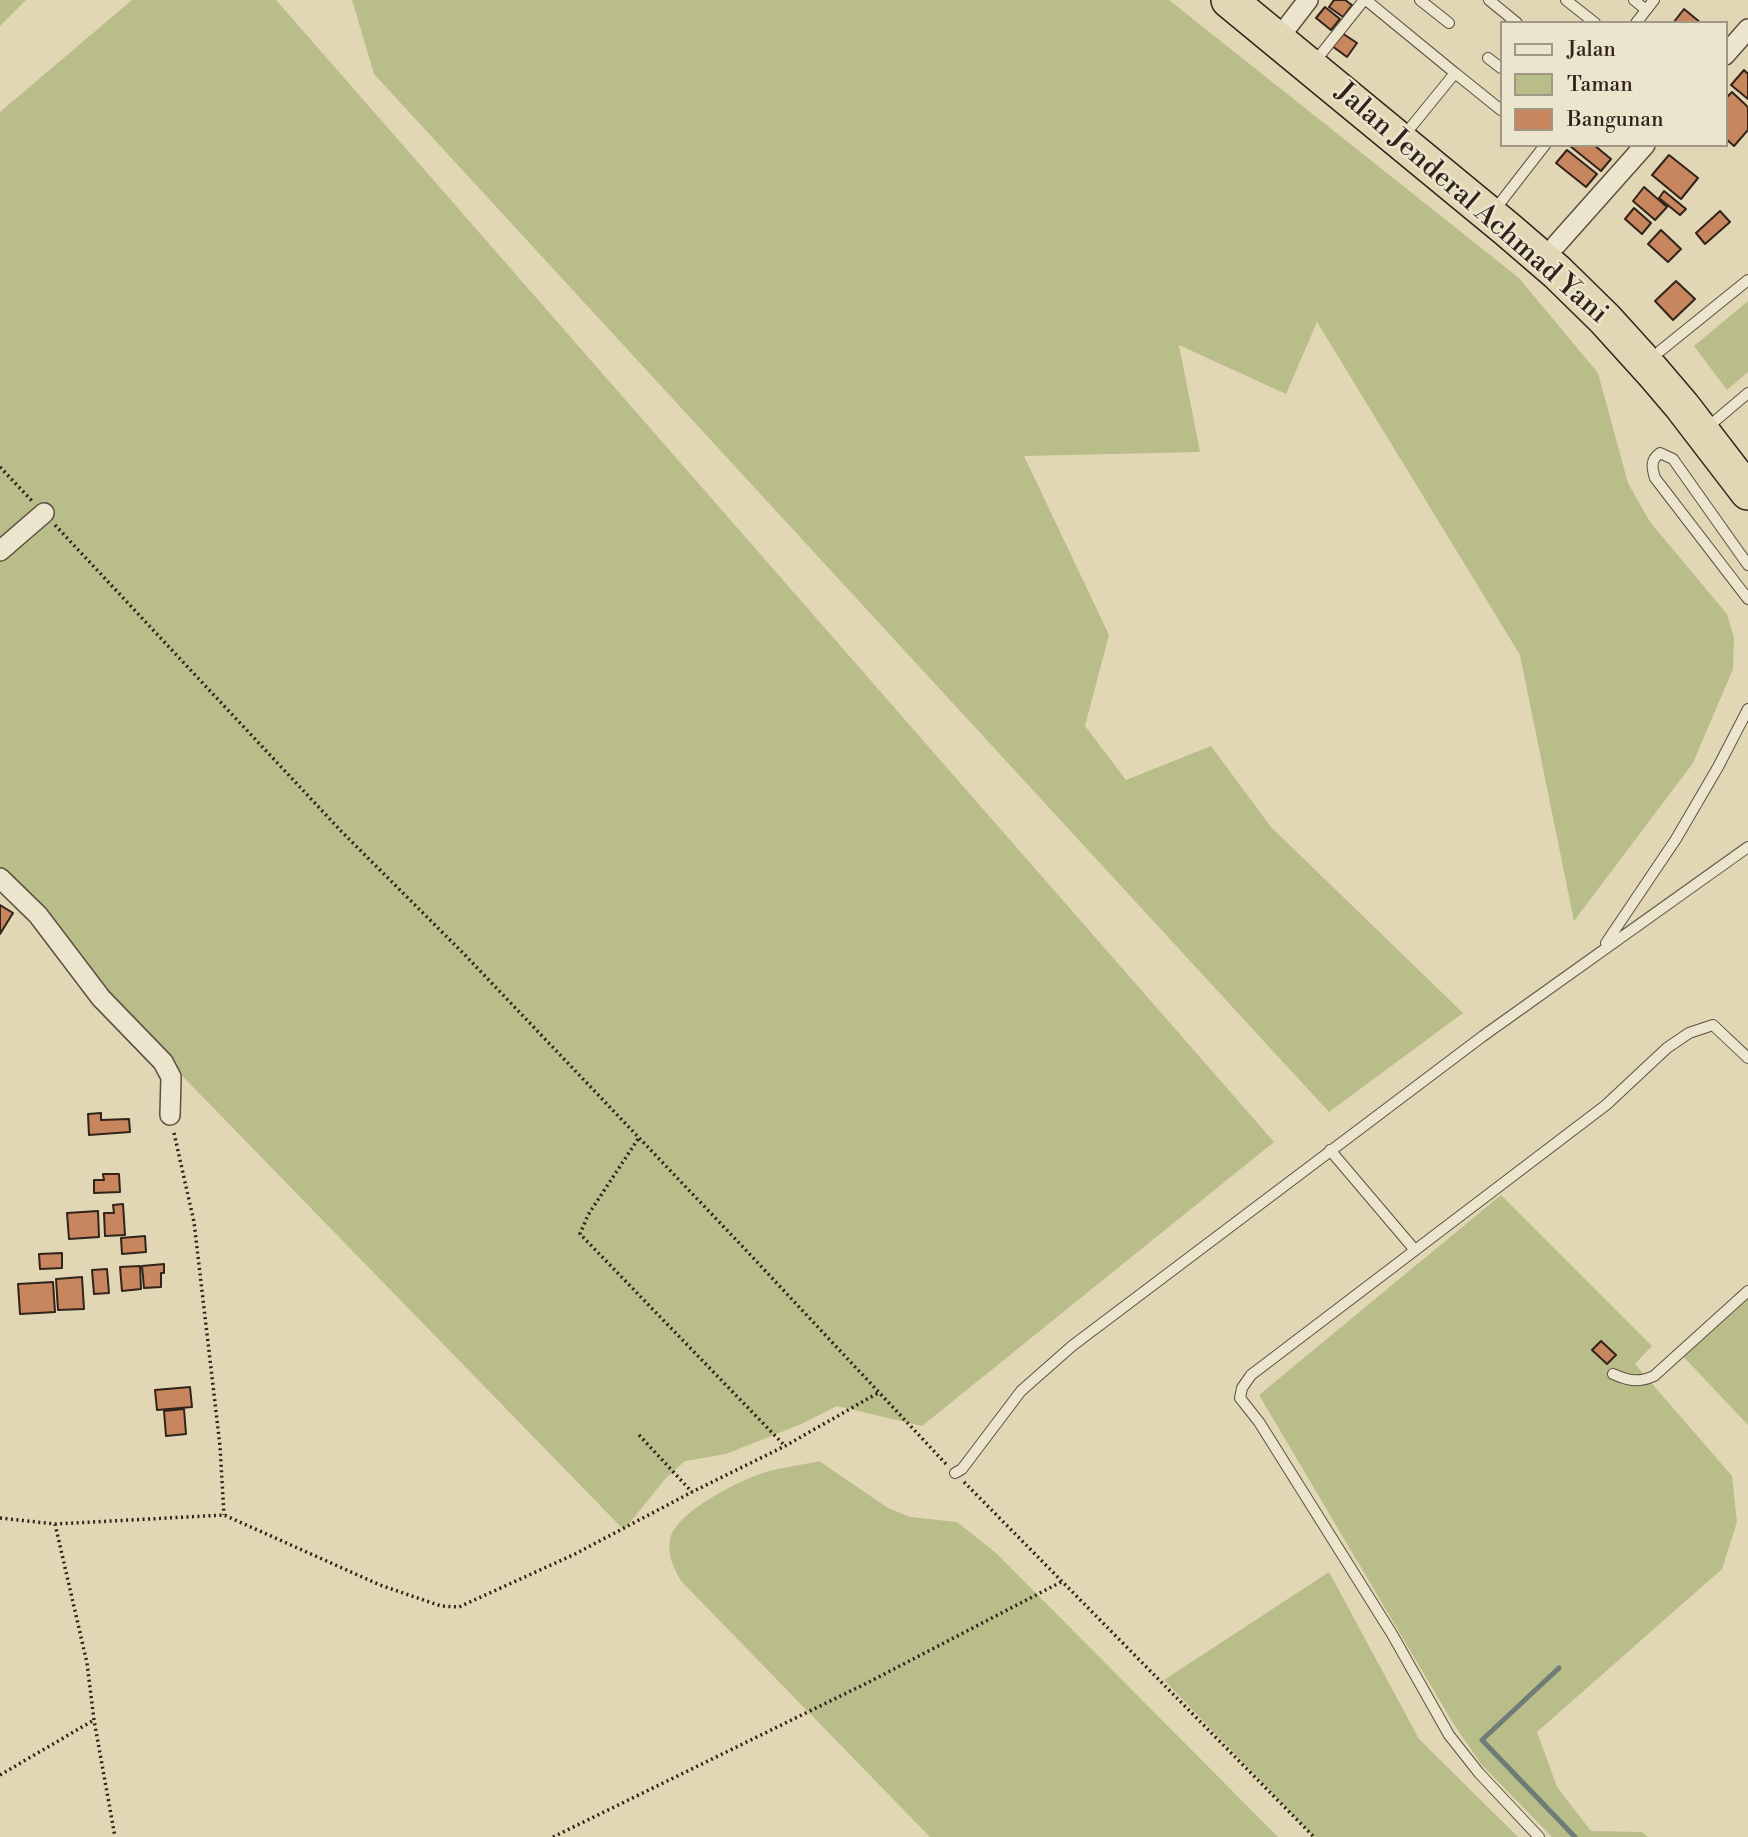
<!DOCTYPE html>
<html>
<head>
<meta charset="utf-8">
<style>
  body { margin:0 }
  #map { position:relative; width:1748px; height:1837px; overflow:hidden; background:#e2d7b4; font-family:"Libre Bodoni",serif }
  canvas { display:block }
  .legend { position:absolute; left:1500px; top:21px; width:228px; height:126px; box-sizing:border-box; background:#ece5ce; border:2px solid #a19787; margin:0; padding:9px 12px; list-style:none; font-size:21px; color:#31231c }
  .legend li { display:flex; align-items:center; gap:14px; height:35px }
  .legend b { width:35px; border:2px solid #a19787 }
</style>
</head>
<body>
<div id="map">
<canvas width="1748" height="1837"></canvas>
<ul class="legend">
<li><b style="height:9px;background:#ece5ce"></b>Jalan</li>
<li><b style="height:19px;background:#b9bd89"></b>Taman</li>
<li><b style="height:19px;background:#c7865e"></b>Bangunan</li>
</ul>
</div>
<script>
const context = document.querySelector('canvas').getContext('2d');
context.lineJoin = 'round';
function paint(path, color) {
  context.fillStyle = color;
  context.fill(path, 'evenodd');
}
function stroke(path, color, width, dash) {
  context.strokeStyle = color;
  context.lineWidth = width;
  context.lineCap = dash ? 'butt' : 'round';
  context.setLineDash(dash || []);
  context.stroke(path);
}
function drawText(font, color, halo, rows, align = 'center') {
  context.font = font + ' "Libre Bodoni",serif';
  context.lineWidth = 5;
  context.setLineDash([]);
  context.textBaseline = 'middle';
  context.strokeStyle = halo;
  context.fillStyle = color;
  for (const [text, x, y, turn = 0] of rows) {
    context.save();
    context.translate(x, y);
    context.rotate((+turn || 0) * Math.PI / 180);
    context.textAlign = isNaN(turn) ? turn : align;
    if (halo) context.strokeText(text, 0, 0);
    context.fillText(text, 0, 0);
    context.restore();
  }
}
const green = new Path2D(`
  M0 0H26L0 26Z
  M132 0H276L1274 1142 922 1426 837 1406 799 1425 726 1454 685 1461 665 1479 624 1530 124 1016 0 882V112Z
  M352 0H1169L1519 278 1598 373 1628 483 1650 522 1727 614 1734 638 1733 669 1693 763 1574 921 1520 655 1317 322 1286 394 1179 345 1200 452 1024 456 1109 635 1085 726 1126 780 1211 746 1271 827 1463 1013 1329 1112 374 74Z
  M1748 301V372L1727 390 1694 346Z
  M1501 1195 1652 1346 1635 1364 1732 1476 1737 1522 1722 1569 1537 1732 1557 1787 1591 1831 1642 1832 1648 1837H1552L1481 1764 1453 1723 1259 1395Z
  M1748 1293V1425L1679 1352Z
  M819 1461 888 1508 910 1517 957 1522 996 1553 1278 1837H930L681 1581C674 1568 667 1556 670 1540 675 1512 740 1480 766 1472 783 1467 802 1465 819 1461Z
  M1329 1572 1419 1739 1518 1837H1314L1164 1680Z`);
const stream = new Path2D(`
  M1559 1668 1482 1740 1575 1837`);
const building = new Path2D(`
  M1334 0H1345L1352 5 1343 17 1329 7Z
  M1325 7 1340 19 1331 30 1316 18Z
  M1684 9 1701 23H1673Z
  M1342 33 1357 43 1347 57 1332 46Z
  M1744 70 1748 74V99L1731 85Z
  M1732 92 1748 107V130L1734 146 1725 138V99Z
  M1594 145 1611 159 1601 171 1570 146Z
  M1567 150 1597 174 1586 187 1556 163Z
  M1669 155 1698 178 1681 199 1652 175Z
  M1644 187 1667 207 1655 220 1633 201Z
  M1664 191 1686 209 1680 215 1659 198Z
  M1634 208 1651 223 1642 234 1625 219Z
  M1720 211 1730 222 1705 244 1696 233Z
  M1661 230 1681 249 1668 262 1648 244Z
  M1676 281 1695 299 1673 320 1655 301Z
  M0 905 13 913 0 934Z
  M101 1113V1120L129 1119 130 1132 89 1135 88 1114Z
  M103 1174H119L120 1192 94 1193V1180H104Z
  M123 1204 125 1235 105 1236 104 1213H114L113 1205Z
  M98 1211 99 1237 69 1239 67 1213Z
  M145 1236 146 1252 122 1254 121 1238Z
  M62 1253V1268L40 1269 39 1254Z
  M164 1264V1273H161V1287L144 1288 142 1266Z
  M140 1266 141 1289 122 1291 120 1267Z
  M107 1269 109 1293 94 1294 92 1270Z
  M82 1277 84 1309 58 1310 56 1279Z
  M53 1282 55 1312 20 1314 18 1284Z
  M1601 1341 1616 1355 1607 1364 1592 1350Z
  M190 1387 192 1407 157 1410 155 1390Z
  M184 1409 186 1434 166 1436 164 1411Z`);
const path = new Path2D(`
  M0 467 33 502
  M55 525 341 831 465 955 743 1247 946 1464
  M174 1133 194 1222 220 1446 224 1515
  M638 1139 588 1215 580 1234 785 1446
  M639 1435 692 1492
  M964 1482 1314 1837
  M0 1518 55 1524 224 1515 380 1585 441 1606 459 1607 575 1554 692 1492 785 1446 878 1393
  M55 1524 87 1663 94 1720 115 1837
  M0 1775 94 1720
  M553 1837 869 1682 1061 1582`);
const lane = new Path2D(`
  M1366 0 1455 73
  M1420 0 1449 23
  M1489 0 1517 23
  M1566 0 1595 23
  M1634 0 1646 10
  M1636 23 1654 0
  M1321 54 1364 0
  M1488 58 1501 68
  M1411 127 1455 73 1501 110
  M1500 203 1545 145
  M1660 351 1748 280
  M1715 421 1748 393
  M1748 565 1673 459 1660 453C1650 460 1652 468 1655 478L1748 599
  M1606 943 1676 839 1718 767 1748 709
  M1330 1150 1414 1249
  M1613 1374C1629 1381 1638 1383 1654 1376L1748 1291
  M955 1473 962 1469 1021 1391 1072 1346 1483 1036 1748 847
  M1539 1837 1479 1773 1449 1735 1392 1634 1259 1422 1240 1398 1242 1388 1251 1375 1606 1105 1667 1048 1689 1033 1713 1025 1748 1058`);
const street = new Path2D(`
  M1288 26 1308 0
  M1725 55 1748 29
  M1556 245 1645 145
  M0 551 44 513
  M0 878 38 915 101 998 163 1062 171 1077 170 1115`);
const highway = new Path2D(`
  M1229 0 1507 229 1557 272 1605 319 1653 372 1682 406 1748 492`);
const streetNames = [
  ["Jalan Jenderal Achmad Yani",1471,204,41]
];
paint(green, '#b9bd89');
stroke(stream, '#6f7c78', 5);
paint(building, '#c7865e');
stroke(building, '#31231c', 2);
stroke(lane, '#5d5042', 12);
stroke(street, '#5d5042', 22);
stroke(highway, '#31231c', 38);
stroke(path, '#31231c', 3.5, [2, 3.5]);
stroke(lane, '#ece5ce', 10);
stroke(street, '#ece5ce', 19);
stroke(highway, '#e2d7b4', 35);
drawText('28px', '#31231c', '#ece5ce', streetNames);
</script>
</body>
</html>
